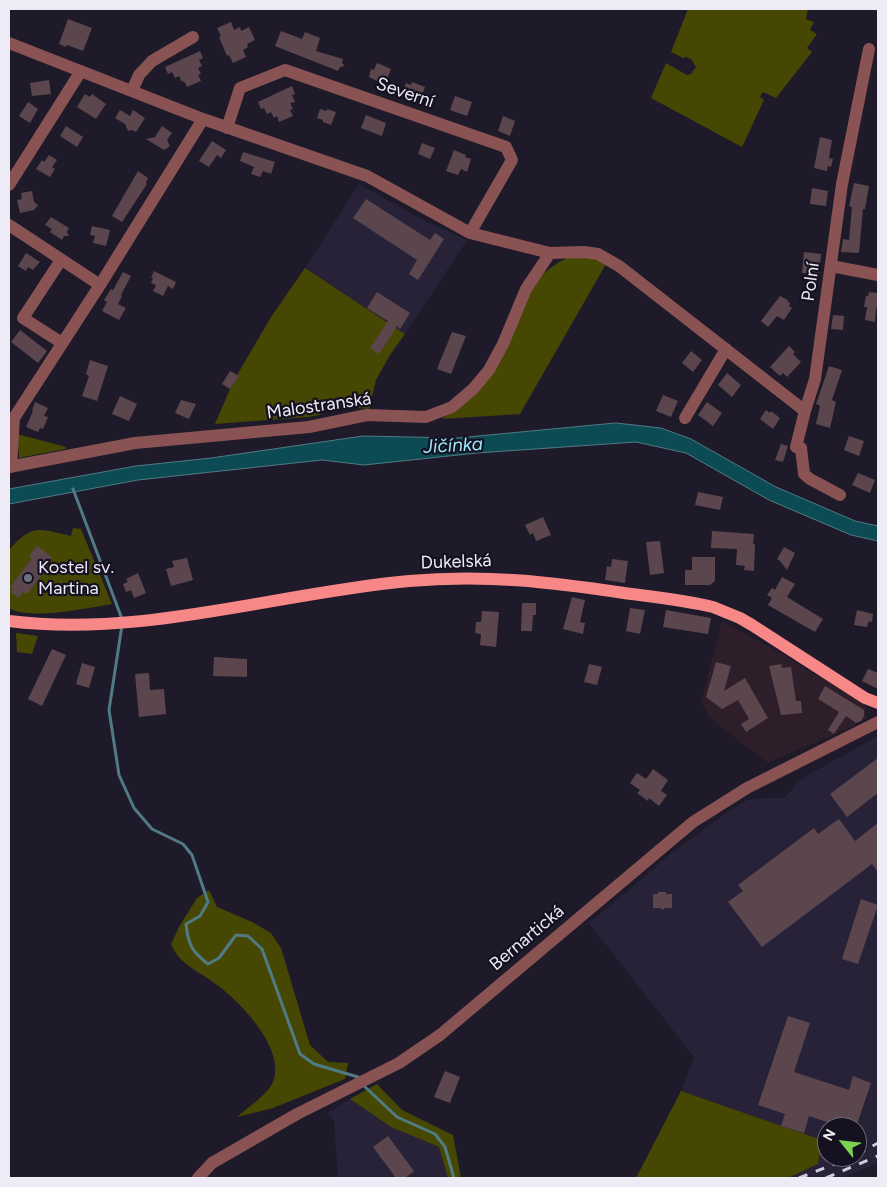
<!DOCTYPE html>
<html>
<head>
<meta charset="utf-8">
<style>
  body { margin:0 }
  #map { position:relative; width:887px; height:1187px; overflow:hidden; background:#1e1a2a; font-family:Figtree,sans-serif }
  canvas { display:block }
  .frame { position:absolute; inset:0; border:10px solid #edebf6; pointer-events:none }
  .north { position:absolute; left:817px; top:1117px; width:50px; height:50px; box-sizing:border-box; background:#151120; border:1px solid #6b6876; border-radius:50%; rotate:299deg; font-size:14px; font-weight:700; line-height:20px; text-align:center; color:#edebf6 }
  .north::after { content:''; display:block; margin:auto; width:18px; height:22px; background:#7cd155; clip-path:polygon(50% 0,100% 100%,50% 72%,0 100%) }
</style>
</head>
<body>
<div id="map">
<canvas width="887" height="1187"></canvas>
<div class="frame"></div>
<div class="north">N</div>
</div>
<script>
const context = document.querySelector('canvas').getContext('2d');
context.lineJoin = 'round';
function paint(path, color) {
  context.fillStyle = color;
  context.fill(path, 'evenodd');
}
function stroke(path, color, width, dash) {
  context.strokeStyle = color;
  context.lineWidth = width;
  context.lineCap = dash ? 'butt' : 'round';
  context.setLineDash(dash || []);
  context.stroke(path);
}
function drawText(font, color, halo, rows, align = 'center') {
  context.font = font + ' Figtree,sans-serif';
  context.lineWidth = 4.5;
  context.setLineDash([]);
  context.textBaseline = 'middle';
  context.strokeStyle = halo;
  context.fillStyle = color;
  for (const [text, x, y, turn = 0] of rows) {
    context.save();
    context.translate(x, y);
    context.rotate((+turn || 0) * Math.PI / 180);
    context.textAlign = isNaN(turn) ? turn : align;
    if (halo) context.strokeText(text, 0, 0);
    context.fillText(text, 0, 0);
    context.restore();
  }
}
const commercial = new Path2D(`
  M722 621 781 653 815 675 817 673 866 706 867 718 856 723 854 726 768 763 710 718 701 702Z`);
const built = new Path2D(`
  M359 184 421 219 467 240 405 334 305 268Z
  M878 736V1163L842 1178H788L818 1164 821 1140 681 1091 694 1057 589 923 654 869 661 861 729 811 747 800 766 798H785L798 782 808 775ZM827 1127H857V1157H827Z
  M350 1099 391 1127 439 1147 448 1178H338L334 1121 327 1113Z`);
const green = new Path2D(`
  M688 9H808L806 19 814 22 810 30 817 34 807 48 812 52 776 98 763 92 760 97 764 100 742 147 651 98 666 63 687 75 691 74 696 67 691 59 686 57 683 58 671 52Z
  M572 256 596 258 606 264 520 414 442 419 476 391 537 280C548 269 557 262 572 256Z
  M305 268 405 334 390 355 376 380 369 409 331 406 319 415 308 417 215 424 230 389 238 376 237 375 271 317Z
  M17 434 66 447 65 449 19 458Z
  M73 528 81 529 112 604C87 608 30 621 9 608V550C33 523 39 529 71 536Z
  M16 633 38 636 32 654 17 652Z
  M209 890 217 907 252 922 271 933 281 948 310 1045 328 1062 348 1063 345 1079 273 1108 237 1117C247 1108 268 1094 273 1082 287 1049 238 999 213 982 198 971 178 963 171 944L180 925 197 898Z
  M377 1084 402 1110 453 1135 461 1178H448L439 1147 391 1127 350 1099Z
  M681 1091 822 1140 818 1164 788 1178H636Z`);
const water = new Path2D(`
  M616 423 661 428 691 439 776 487 855 521 878 526V541L851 535 769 500 686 453 636 442 477 453 364 465 322 460 138 480 9 504V489L136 466 211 458 363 436 457 438Z`);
const stream = new Path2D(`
  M73 489 122 619
  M122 625 109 710 119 775 134 808 152 829 183 844 192 855 208 902 200 916 186 924C188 944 192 952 208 964L219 958 236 935 248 936 262 949 300 1054 314 1064 358 1077
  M363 1085 397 1117 435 1134 445 1147 454 1178`);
const building = new Path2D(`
  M68 19 92 28 83 51 67 45 66 47 59 44Z
  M231 22 234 30 240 27 241 31 249 27 255 40 247 44 248 47 243 50 246 57 233 63 229 55 227 56 219 37 221 36 217 28Z
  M281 31 302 39 305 32 320 38 316 51 343 59 342 63 345 66 340 67 338 71 275 46Z
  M200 51 203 58 199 60 202 66 198 68 201 74 198 75 201 81 187 87 184 81 182 82 179 76 175 78 172 72 168 74 165 67Z
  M377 63 391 69 385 85 369 77 371 69 374 70Z
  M49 80 51 94 32 96 30 83Z
  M412 82 425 87 420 102 402 94 406 83 411 85Z
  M292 86 295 94 292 95 295 102 290 103 293 109 290 110 293 116 279 122 277 116 274 118 271 112 267 114 264 108 261 109 258 102Z
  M85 94 90 97 92 94 106 104 96 119 77 107Z
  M455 96 472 102 467 116 450 110Z
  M28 102 38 109 30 123 19 116Z
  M320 109 327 111V109L336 112 331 125 323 122V120L317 118Z
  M120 110 130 116 133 110 145 118 136 132 132 130 128 131 125 124 115 118Z
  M366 115 386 123 382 136 361 128Z
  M503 116 515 121 510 136 498 131Z
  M66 126 83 137 77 147 60 136Z
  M162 126 172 133 167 140 170 146 164 150 146 139 155 137Z
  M820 137 832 140 829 158 833 159 831 167 828 166 827 171 814 168Z
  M212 141 226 150 221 158 217 155 209 167 199 161Z
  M422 143 435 148 430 159 418 154Z
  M454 150 466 155 465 157 471 159 467 172 461 169 458 175 446 171Z
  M243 152 275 162 271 174 263 171 260 177 251 174 254 167 240 161Z
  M49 155 57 160 52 167 55 169 50 177 36 169 42 160 44 162Z
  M138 171 148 178 146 183 147 184 122 222 112 216Z
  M854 183 869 186 865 209H863L859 253 841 252 843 239 849 240 852 207 849 206Z
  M812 188 828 191 826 206 810 204Z
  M32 191 34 202 38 205 34 210 20 213 17 200 22 199 21 193Z
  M366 199 430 240 435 233 444 239 418 280 409 274 417 260 353 218Z
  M51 217 69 228 67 232 69 236H64L62 240 50 232 52 229 45 225Z
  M92 226 110 230 106 246 93 243 95 236 90 235Z
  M804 252 821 254 819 274 802 273Z
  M26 253 40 262 33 270 28 267 26 271 18 266Z
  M154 271 176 282 173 289 168 286 163 296 153 291 156 285 151 283 153 278H151Z
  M123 272 131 276 121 295 122 296 118 304 126 308 119 320 102 311 107 302 104 300 111 289 113 290Z
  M377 292 410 313 400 329 397 326 379 354 370 348 388 321 367 308Z
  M869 292 878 293V309L876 308 875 322 865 320 867 307H864L866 296H868Z
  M780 296 788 300 787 301 790 303 789 306 792 308 784 320 777 316 768 327 761 321Z
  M833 315 844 316 843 330 831 329Z
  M20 330 47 351 38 363 11 342Z
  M452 332 466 336 451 374 437 369Z
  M789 346 795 352 793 354 801 362 787 377 783 373 780 376 770 367Z
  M691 351 702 360 693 372 682 363Z
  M90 360 108 366 97 401 82 396 89 376 86 374Z
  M829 366 842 370 832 400 836 402 830 428 816 424 820 406 816 404Z
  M230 371 239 376 230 389 222 384Z
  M727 373 741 385 732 397 718 385Z
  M663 395 678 401 671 417 656 411Z
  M120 396 137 404 129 421 112 414Z
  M181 400 196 404 189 419 175 413Z
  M35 402 48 408 44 416 48 417 43 429 40 428 38 432 26 427 33 411H32Z
  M707 402 722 413 713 426 698 415Z
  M766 410 770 413 771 411 780 418 773 429 760 419Z
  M849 436 864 441 859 456 844 450Z
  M781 444 788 446 783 462 775 460Z
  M858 473 875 480 870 493 852 485Z
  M698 492 723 497 720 510 695 505Z
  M543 517 551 535 536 541 533 533 530 535 525 525Z
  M712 531 754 534 753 544H755L754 571 744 570 745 566 736 565 737 549 711 548Z
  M660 541 664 573 650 575 646 542Z
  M37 546 52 557 44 567 47 568 27 594 23 592 19 598 11 592 13 589 10 587 32 558 29 556Z
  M784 547 795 553 787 570 780 561 777 559Z
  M692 557H715V581L710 585H685V570H692Z
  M187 558 193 580 171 586 166 569 174 567 172 561Z
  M612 559 628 561 625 583 605 580 607 566 611 567Z
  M138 573 146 593 134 598 131 590 126 592 123 584 128 582 126 579Z
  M782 577 795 584 787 597 823 619 815 632 768 605 772 598 767 595 772 588 775 590Z
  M572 597 585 600 580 622 585 623 583 634 563 629Z
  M522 603H536V615H533L532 631H521Z
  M630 608 645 610 640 634 626 631Z
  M666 610 711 618 708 634 663 627Z
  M857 610 873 614 872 622 869 621 867 627 854 625Z
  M482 611 499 612 496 647 480 645 481 634 475 633 476 622H481Z
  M52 649 66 655 42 706 28 699Z
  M214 657 247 659V677L213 676Z
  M716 662 731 666 724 691 745 678 768 718 746 732 741 724 749 719 738 700 722 709 706 697Z
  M82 663 95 667 89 688 76 684Z
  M589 664 602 667 597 685 584 682Z
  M781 664 782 668 791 667 796 701H801L802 713 781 715 769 666Z
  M868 669 878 673V689L862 681Z
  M149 673 150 690 164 689 166 714 139 717 135 674Z
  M825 686 864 710V716L861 721 856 723 846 716 834 734 828 730 839 712 818 699Z
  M878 758V793L847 817 830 794Z
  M653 769 668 780 661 791 667 795 659 806 649 798 648 801 637 793 640 790 630 783 637 773 646 779Z
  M839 819 855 841 878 823V872L872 864 762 947 728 902 743 891 738 885 814 828 818 834Z
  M658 892H666V894H672V908H665L663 910 660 908H653V894H658Z
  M861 899 878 905 858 964 842 959Z
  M788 1016 810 1023 794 1072 849 1090 853 1076 871 1083 856 1127 835 1119 833 1124 809 1116 804 1133 781 1126 785 1114 758 1105Z
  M445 1071 460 1077 450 1103 434 1097Z
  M388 1136 414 1171 405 1178H396L373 1147Z`);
const minor = new Path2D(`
  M9 43 203 119 367 176 470 233 550 253 584 252 598 254 619 266 805 411
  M132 91 139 75 152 61 193 37
  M227 128 240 88 285 70 506 147 512 160 470 233
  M9 185 81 71
  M9 225 100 285
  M61 260 23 318 62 343
  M831 266 878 275
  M685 418 726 349
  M9 467 135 443 309 427 367 415 426 417 452 407 473 389 489 370 503 344 526 289 550 253
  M11 467 14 418 100 285 203 119
  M840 495 810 479 804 474 801 448 796 447 805 411 815 379 842 184 869 49
  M198 1178 212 1163 297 1114 399 1063 440 1035 693 822 747 788 878 722`);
const major = new Path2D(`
  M9 621C144 638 276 593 409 581 484 574 551 582 624 593 654 597 684 600 713 607L740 618 752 625 865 698 878 703`);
const rail = new Path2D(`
  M857 1155 878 1143
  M799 1178 853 1157
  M826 1178 878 1156`);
const markers = [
  [28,578,5,"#6b7280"]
];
const streetNames = [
  ["Severní",405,93,19],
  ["Polní",811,282,-82],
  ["Malostranská",319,406,-8],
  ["Dukelská",456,562,-2],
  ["Bernartická",527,938,-40]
];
const poiNames = [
  ["Kostel sv.",38,568],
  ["Martina",38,589]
];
const waterNames = [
  ["Jičínka",453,446,-3]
];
paint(commercial, '#2d1e29');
paint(built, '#282238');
paint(green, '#464702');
paint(water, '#0d4b54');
stroke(water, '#507b85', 1);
stroke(stream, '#507b85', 3);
paint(building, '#5b464e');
stroke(minor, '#895353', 12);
stroke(major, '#f88888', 12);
stroke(rail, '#cfccd8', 3, [9, 9]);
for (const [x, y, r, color] of markers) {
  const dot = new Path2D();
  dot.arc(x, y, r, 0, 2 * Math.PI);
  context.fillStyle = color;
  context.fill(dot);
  stroke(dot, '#151120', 2);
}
drawText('18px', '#edebf6', '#151120', streetNames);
drawText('18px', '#edebf6', '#151120', poiNames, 'left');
drawText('italic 19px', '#9ae8f6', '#151120', waterNames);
</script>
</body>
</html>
